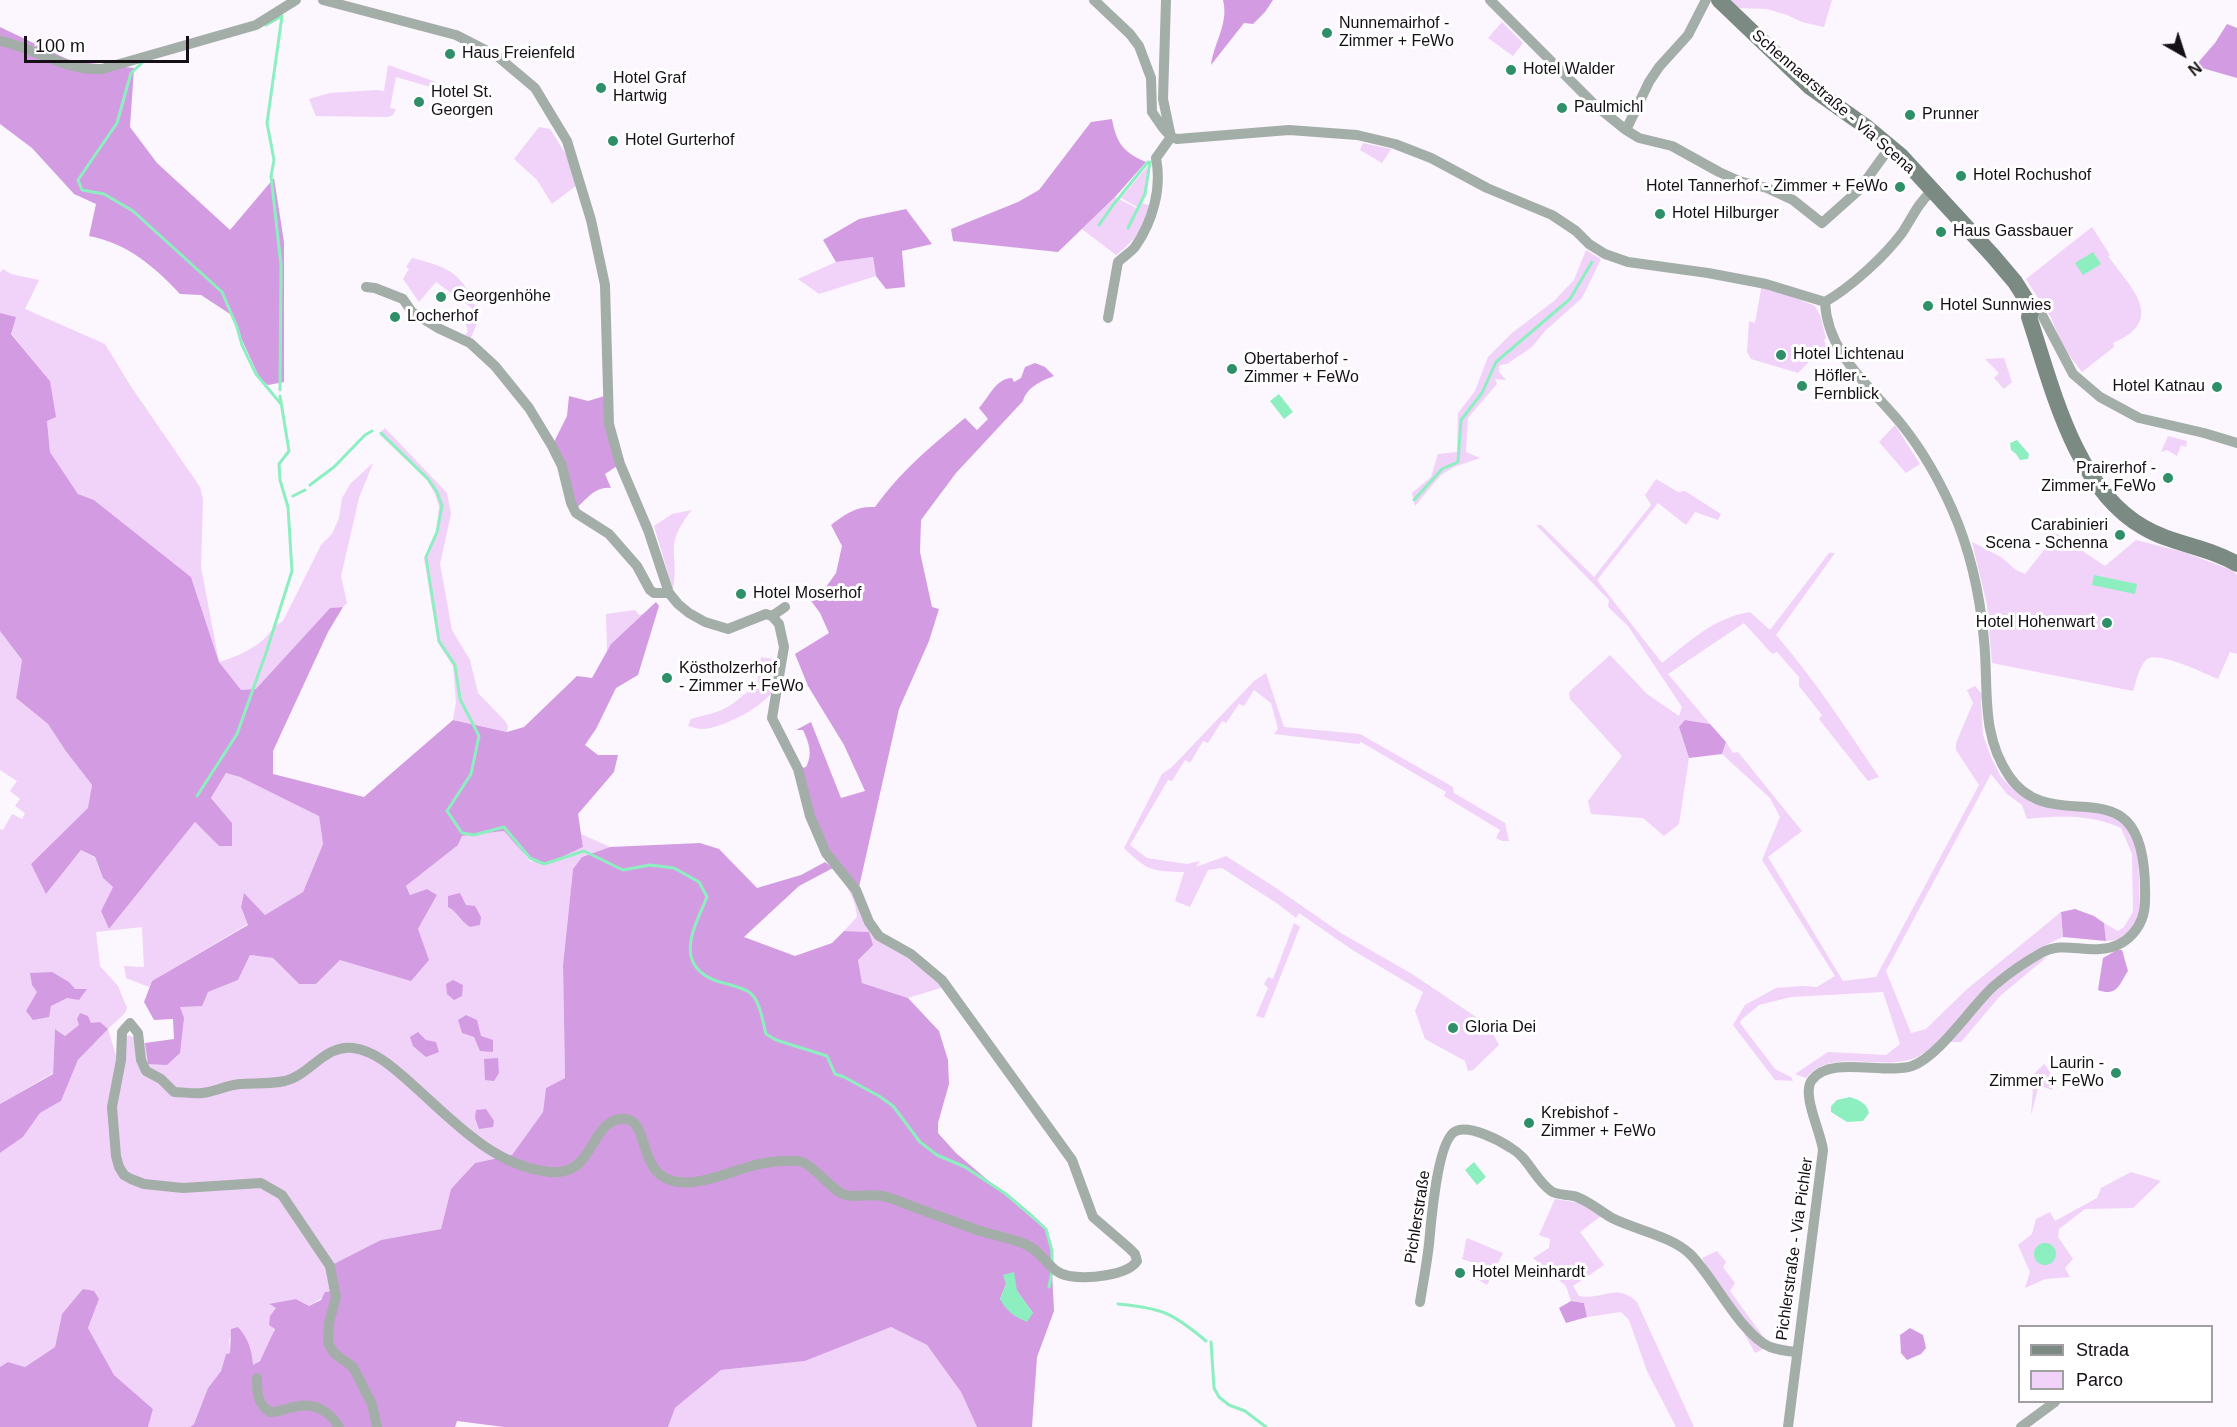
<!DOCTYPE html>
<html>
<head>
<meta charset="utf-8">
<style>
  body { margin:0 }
  #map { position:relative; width:2237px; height:1427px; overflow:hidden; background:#fcf6fe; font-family:Helvetica,sans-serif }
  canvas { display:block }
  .legend { position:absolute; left:2018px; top:1325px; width:195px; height:78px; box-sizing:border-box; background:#fff; border:2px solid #a19fa2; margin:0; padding:8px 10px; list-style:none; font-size:18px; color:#151016 }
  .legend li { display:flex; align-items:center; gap:12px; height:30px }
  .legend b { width:30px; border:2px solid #a19fa2 }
  .north { position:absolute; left:2153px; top:24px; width:60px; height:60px; -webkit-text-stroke:4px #fff; paint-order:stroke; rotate:141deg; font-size:16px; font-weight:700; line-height:24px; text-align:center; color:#151016 }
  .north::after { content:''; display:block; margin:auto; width:21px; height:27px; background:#151016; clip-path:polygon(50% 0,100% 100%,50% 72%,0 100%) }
  .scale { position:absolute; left:24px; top:36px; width:165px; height:27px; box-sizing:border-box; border:3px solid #151016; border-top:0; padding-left:8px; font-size:18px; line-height:21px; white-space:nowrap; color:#151016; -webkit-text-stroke:4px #fff; paint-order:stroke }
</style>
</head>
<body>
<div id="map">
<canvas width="2237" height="1427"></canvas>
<ul class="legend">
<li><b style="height:8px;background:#7b8a82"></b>Strada</li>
<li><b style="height:16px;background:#f1d2f9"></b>Parco</li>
</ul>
<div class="north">N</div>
<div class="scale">100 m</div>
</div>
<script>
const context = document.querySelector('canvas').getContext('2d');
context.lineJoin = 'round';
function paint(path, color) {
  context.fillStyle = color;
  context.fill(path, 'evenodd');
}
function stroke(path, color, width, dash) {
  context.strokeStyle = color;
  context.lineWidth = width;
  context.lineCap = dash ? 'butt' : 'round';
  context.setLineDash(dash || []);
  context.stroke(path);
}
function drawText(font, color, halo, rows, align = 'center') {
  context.font = font + ' Helvetica,sans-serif';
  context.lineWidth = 6;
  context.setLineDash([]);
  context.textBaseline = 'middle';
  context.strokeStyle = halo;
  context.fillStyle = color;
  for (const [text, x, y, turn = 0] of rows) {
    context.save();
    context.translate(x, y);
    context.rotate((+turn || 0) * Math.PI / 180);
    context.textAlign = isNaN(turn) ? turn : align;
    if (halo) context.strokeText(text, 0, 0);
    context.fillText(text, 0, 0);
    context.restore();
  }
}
const green = new Path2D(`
  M1729 0H1832L1824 27 1802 22 1787 15 1767 9 1737 8Z
  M1502 22 1523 43 1513 56 1488 38Z
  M388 65 436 82 434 88 396 77 390 108 396 109 393 115 388 117 316 116 309 99 330 93 377 90 384 91Z
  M539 127 550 129 567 156 577 185 552 204 537 180 514 159Z
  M1363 143 1391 149 1382 163 1360 150Z
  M1147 167H1148L1144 194 1137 207 1121 198Z
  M1115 197 1138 209 1142 203 1151 206C1142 229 1136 240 1116 255L1082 229Z
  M2092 227 2110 255 2108 256C2130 287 2168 320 2113 343L2114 347 2082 372 2064 349 2051 318 2026 279Z
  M1586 250 1601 259 1582 298 1545 331 1532 347 1507 364 1499 365V372L1506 380 1495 379 1497 384 1468 418 1466 452 1480 458 1454 467 1441 475 1415 506 1412 493 1431 477 1438 454 1457 452 1458 413 1475 391 1488 357 1512 333 1554 301 1574 280Z
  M873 257 876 276 819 294 798 279 836 262Z
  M412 258C456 269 462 275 480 316L470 340 465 334 468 332 465 321 472 308 436 282 419 302 403 279 409 269 406 267Z
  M3 269 11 274 39 280 25 309 105 344 130 385 200 487 203 499 201 567 219 662C234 658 251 650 263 640 271 633 273 626 283 621L321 545 332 534 339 518 342 498 351 483 373 463 359 498 341 576 347 603 343 607 330 608 256 690 241 691 219 662 191 577 94 500 78 494 50 452 47 421 50 381 11 333 15 317 0 313V273Z
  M1762 284 1815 306 1820 315 1826 338 1824 340 1828 349 1821 356H1815L1798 373 1751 359 1747 352 1749 321 1755 323Z
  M2004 358 2012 382 2004 389 1994 378 1999 373 1985 359Z
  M1895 425 1920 464 1906 473 1879 442Z
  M385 428 447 493 451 514 440 564 452 630 470 660 478 693 505 721 508 726 507 732 453 720 456 702 453 666 438 643 424 558 436 532 439 507 435 494 427 480 379 434Z
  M2168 436 2187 441 2186 447 2181 445 2177 456 2167 450 2161 452Z
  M1656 479 1678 492 1685 491 1721 514 1718 520 1695 512 1686 525 1658 503 1597 580 1662 663C1689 642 1715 617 1750 612L1770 630 1829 553H1835L1776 635C1815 680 1846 728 1879 777L1868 781 1819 719 1822 715 1799 686V677L1777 652 1772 654 1744 623 1668 674 1710 724 1686 720 1679 727 1689 758 1679 824 1664 836 1643 818 1591 814 1588 801 1622 756 1570 699 1569 692 1610 655 1647 694 1679 716 1682 707 1628 626 1608 607 1609 600 1536 525H1541L1594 577 1651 505 1645 495Z
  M692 510C662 547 680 551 673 590L654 526 672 514Z
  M2057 534 2105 566 2136 540 2183 552 2232 570 2237 575V654L2230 652 2218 679C2206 674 2155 649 2146 660 2139 667 2136 682 2133 691L1992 663 1987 605 1972 542 2001 557 2016 570 2025 574Z
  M635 610 639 615 645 613 611 644 607 652 606 614Z
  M0 631 22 660 16 698 48 724 65 750 92 785 89 808 31 864 47 893 81 850 95 858 103 878 113 887 101 911 109 929 195 822 219 846 232 823 211 798 226 773 240 777 319 815 323 844 303 892 265 915 244 894 241 907 248 924 152 981 149 987 126 978 124 966 144 967 142 927 96 932 100 966 118 986 127 1008 125 1013 108 1029 117 1059 128 1035 145 1043 148 1064 180 1053V1007L208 992 238 980 250 955 273 958 299 984H316L340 960 418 929 437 895 427 889 410 895 406 886 458 845 462 836 504 831 531 862 583 847 581 834 610 847 582 857 573 869 563 965 565 1078 546 1088 543 1112 512 1155 475 1163 451 1189 441 1229 381 1240 333 1291 309 1306 296 1299 270 1305 276 1308C276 1327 271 1355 253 1366L232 1332 229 1340 230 1353 226 1354 221 1371 208 1388 194 1424 190 1427H148L153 1409 114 1375 88 1328 99 1299 62 1314 55 1347 25 1367 8 1362 0 1367V1153L23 1137 40 1113 61 1101 78 1060 108 1029 80 1025 65 1036 55 1029 53 1073 0 1104V829L3 830 12 814 22 819 25 813 15 806 20 799 10 791 17 781 0 770Z
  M761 657 779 660C777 669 777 679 774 688 768 705 721 729 702 729 698 729 693 727 688 726L691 719C704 715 718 713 729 706 740 699 744 693 757 687Z
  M1266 673 1284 727 1360 734 1453 787 1454 793 1505 823 1509 841H1502L1496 838 1500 830 1444 796 1446 792 1361 742 1359 744 1274 734 1278 729 1271 703 1254 690 1244 706 1239 704 1226 723 1222 721 1208 743 1203 741 1190 763 1185 760 1172 781 1168 780 1130 845 1147 858 1187 864 1200 861 1196 867 1226 856 1270 884 1341 933 1412 974 1488 1025 1499 1045 1473 1070 1468 1071 1465 1061 1425 1039 1415 1011 1423 992 1354 951 1299 913 1296 918 1278 904 1222 868 1208 870 1190 907 1175 901 1184 872C1153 872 1146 870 1124 848L1162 774 1172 767 1254 681Z
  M1975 686 1986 699 1981 700 1983 735 1991 757 2001 777 2018 794 2032 803 2054 808 2103 813 2126 825 2138 848 2140 914 2134 929 2118 940 2106 941 2104 923 2118 931 2124 927 2133 912 2132 854 2121 828C2090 814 2060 815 2027 819L2022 805 2007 794 1991 774 1886 971 1911 1033 1926 1029 1966 990 2061 912 2063 937C2032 950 1998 976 1975 1001 1958 1019 1941 1044 1919 1056 1884 1074 1833 1045 1806 1078L1795 1074 1828 1052 1886 1055 1900 1044 1883 992 1791 997 1759 1005 1741 1020 1740 1023 1775 1069 1791 1077 1793 1081 1775 1080 1733 1025 1745 1005 1776 988 1802 986 1817 987 1835 976 1762 860 1780 817 1770 798 1722 754 1726 742 1733 753 1738 752 1802 831 1768 857 1843 981 1876 977 1979 785 1956 750V743L1973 703 1967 690Z
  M841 878 856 890 880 934 922 965 944 987 908 998 862 983 858 960 868 932 844 931 857 917C856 901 849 890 841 878Z
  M1294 923 1300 927 1264 1018 1256 1016 1268 988 1264 984 1268 977 1273 979Z
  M2047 957 2000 996 1961 1042H1949C1972 1018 2015 963 2047 957Z
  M2044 1064C2052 1073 2054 1079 2052 1090L2039 1085 2031 1115 2033 1088H2020Z
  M2131 1172 2161 1181 2133 1208 2085 1209 2059 1229 2058 1237 2073 1259 2065 1268 2070 1277 2045 1279 2025 1288 2030 1272 2018 1245 2032 1234 2036 1219 2050 1212 2055 1221 2097 1198 2101 1188Z
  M1555 1199 1579 1203 1601 1216 1580 1232 1604 1265 1573 1286 1579 1296C1603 1301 1615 1282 1637 1302L1694 1427H1676L1647 1371 1629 1320 1621 1312 1587 1317 1584 1303 1571 1301 1566 1286 1533 1258 1549 1248 1550 1239 1539 1235Z
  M1467 1238 1503 1253 1487 1285 1477 1279 1474 1275 1477 1264 1462 1259C1465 1251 1464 1245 1467 1238Z
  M1717 1251 1726 1262 1723 1267 1735 1283 1730 1291 1765 1339V1348L1755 1353 1702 1258Z
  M891 1327 927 1345 961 1392 977 1427H668L674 1409 721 1370 805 1361Z`);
const forest = new Path2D(`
  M1223 0H1273L1265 12 1253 24 1244 23 1211 65C1214 42 1229 24 1223 0Z
  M2227 24 2237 28V78L2195 66 2215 43Z
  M0 27 71 61 134 68 130 127 157 163 230 230 274 178 284 242V382L268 385 260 379 230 314 201 295 180 294C155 267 127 243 89 236L96 204 74 194 32 148 0 124Z
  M1112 119C1116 143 1124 153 1146 162L1115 197 1058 252 953 241 951 229 1018 202 1039 190 1091 122Z
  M906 209 932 244 902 251 905 287 886 289 876 276 873 257 836 262 823 240 859 219Z
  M0 313 16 317 11 334 50 381 56 417 47 421 50 452 78 494 94 500 191 577 219 662 241 690 256 689 330 608 343 607 328 632 273 751V774L364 797 453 720 507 732 524 727 577 676 592 678 611 644 656 602 659 606 638 675 616 688 596 729 585 745 598 755H618L614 772 578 814 583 847C534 870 540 872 504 831L462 836 458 845 406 886 410 895 427 889 437 895 418 929 429 960 411 981 340 960 316 984H299L273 958 250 955 238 980 208 992 202 1006 180 1007 184 1018 180 1053 167 1065 148 1064 145 1043 174 1039 173 1019 154 1020 144 1002 152 981 248 925 241 907 244 893 265 915 303 892 323 844 319 816 240 777 226 773 211 798 232 823V846H219L195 822 109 929 101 911 113 887 103 878 95 857 81 850 46 894 31 864 88 808 92 785 65 750 48 724 16 698 22 660 0 631Z
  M1035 363 1045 367 1054 376C1041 381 1027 387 1023 401L956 473 921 520 920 552 932 607 939 609 929 641 899 709 859 887 831 856 813 817 798 769 806 767C813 754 809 743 803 730H796L811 722 841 798 865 791 844 745 808 686 795 654 829 633 820 613 809 598 826 587 836 573 842 546 831 525C845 514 856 506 875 507 902 470 930 447 965 418L977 430 988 419 979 408C990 396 995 379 1012 378L1014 382 1021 378 1025 367Z
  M608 395 620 464 605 474 611 488C596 486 586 499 576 509L552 446 567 416 569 396 588 401Z
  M1685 720 1710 724 1726 742 1722 754 1689 758 1679 727Z
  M700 843 719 849 757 888 801 875 825 862 833 868 799 886 744 937 795 956 832 943 844 931 869 932 873 945 858 960 862 983 908 998 939 1031 948 1060 949 1084 938 1123V1133L956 1153 1046 1230 1051 1251 1054 1311 1037 1357 1032 1427H977L961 1392 927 1345 891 1327 805 1361 721 1370 675 1408 668 1427H504L457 1421 455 1427H190L194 1424 208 1388 221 1371 226 1354 230 1353 231 1329 238 1327C248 1338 252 1350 253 1365L260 1361 275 1329 269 1325 270 1316 276 1308 269 1304 296 1299 309 1306 321 1300 325 1292 333 1291 330 1266 381 1240 441 1229 451 1189 475 1163 512 1155 543 1112 546 1088 565 1078 563 965 573 869 582 857 610 847ZM1006 1284 1017 1291 1033 1313 1000 1299Z
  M460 893 466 905 475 906 481 917 480 925 470 927C460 921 458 912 448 907V896Z
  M2075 909 2094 916 2104 923 2106 941 2063 937 2061 912Z
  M2117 950H2122L2128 971C2119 985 2117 997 2098 990L2103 958Z
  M52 972 69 982 75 989H87L79 1000 67 998 51 1006 49 1017 33 1020 26 1011 37 992 32 985 30 973Z
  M453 980 463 985 462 996 454 1000 447 994 446 984Z
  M80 1013 88 1016 91 1023 100 1022 108 1029 78 1060 61 1101 40 1113 23 1137 0 1153V1104L53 1074 55 1029 65 1036 79 1025 77 1019Z
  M466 1015 477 1020 481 1036 493 1040V1052L480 1051 474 1037 462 1033 458 1020Z
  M418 1032 426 1040 436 1042 439 1052 426 1057 413 1046 410 1037Z
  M498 1058 499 1073 494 1081 485 1080 484 1059Z
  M486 1109 494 1121 493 1127 479 1129 475 1118 476 1110Z
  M83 1289 94 1291 99 1299 88 1328 114 1375 153 1409 148 1427H0V1367L8 1362 25 1367 55 1347 62 1314Z
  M1571 1301 1584 1303 1587 1317 1566 1323 1559 1308Z
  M1910 1328 1923 1335 1926 1348 1921 1354 1907 1360 1901 1353 1900 1335Z`);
const water = new Path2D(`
  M2093 252 2101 264 2083 275 2075 263Z
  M1279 394 1293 412 1284 419 1270 401Z
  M2017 440 2029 454 2028 459 2020 460 2016 454 2011 450 2010 443Z
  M2094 575 2137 584 2135 594 2092 585Z
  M1850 1097C1859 1100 1867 1103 1869 1113L1863 1121 1847 1122 1831 1112V1106L1837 1100Z
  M1474 1162 1486 1177 1477 1185 1465 1170Z
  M2034 1254a11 11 0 1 1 22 0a11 11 0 1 1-22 0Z
  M1014 1272 1017 1291 1033 1313 1027 1322C1015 1317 1006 1311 1000 1299L1006 1284 1003 1275Z`);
const stream = new Path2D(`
  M266 25 282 16
  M144 61 131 73 117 123 78 180 82 190 104 194 133 211 222 292 237 327 242 345 256 374 281 404
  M1099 225 1113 205 1148 162
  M1128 228 1145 194 1150 162
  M280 390 281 265 271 176 274 160 267 123 282 16
  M381 433 428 479 437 492 442 506 437 532 426 557 439 641 455 665 460 699 479 736 471 774 447 811 462 833 474 835 504 827 530 858 544 864 584 851 623 870 650 865 674 868 699 882 707 897C695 926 673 963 714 980 725 984 739 986 749 992 760 999 763 1023 766 1034L776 1040 827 1056 835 1074 844 1077 879 1096 893 1106 920 1142 937 1155 965 1167 1006 1194 1032 1216 1046 1229 1052 1251V1263
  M310 485 334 467 365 435 372 431
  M293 496 305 490
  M1414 500 1442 469 1458 462 1461 420 1482 393 1496 362 1570 299 1592 262
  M197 796 237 734 266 653 292 571 288 507 280 480 279 464 289 451 280 396
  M1049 1287 1052 1271
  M1118 1304C1162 1308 1173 1313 1206 1341
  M1211 1342 1214 1388 1219 1397 1229 1405 1245 1411 1266 1427`);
const street = new Path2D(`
  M323 0 456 35 497 56 535 88 567 141 591 220 605 285 609 424 620 464 648 530 669 593 678 604 689 613 705 622 728 629 766 614 772 616 785 607
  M1094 0 1130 34 1139 46 1151 78 1152 112 1163 128 1171 137 1177 139 1289 130 1357 135 1395 144 1431 158 1487 188 1552 215 1576 231 1589 244 1605 254 1628 262 1708 273 1766 284 1825 302
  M1490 0 1595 105 1626 130
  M1706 0 1688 35 1659 67 1649 82 1626 130 1639 138 1672 146 1719 172 1739 181 1767 188 1793 200 1822 223 1859 190 1890 147
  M0 41C34 48 68 72 102 69L256 25 296 0
  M366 287 375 288 403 299 412 312 438 328 470 343 495 366 529 408 552 446 562 466 571 503 576 513 609 534 637 566 650 590 654 593H669
  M1825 302C1851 287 1884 257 1902 233 1912 218 1918 203 1932 191
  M2032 309H2036L2042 315 2073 374 2100 397 2139 418 2204 433 2237 443
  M1108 318 1118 262C1123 257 1131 252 1135 247 1153 221 1162 188 1156 158L1171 137 1163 99 1166 0
  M1420 1302C1423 1283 1427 1263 1429 1244 1431 1224 1437 1139 1456 1131 1470 1125 1499 1140 1511 1148 1529 1158 1534 1179 1551 1191 1558 1196 1569 1194 1577 1197 1590 1202 1600 1211 1612 1218 1636 1230 1671 1236 1690 1254 1713 1276 1741 1335 1770 1347 1778 1350 1787 1351 1796 1352
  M257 1378C257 1392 257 1404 270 1412 279 1413 285 1408 294 1407 313 1402 329 1410 339 1427
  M377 1427 372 1404 353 1367 334 1353 328 1343 329 1323 336 1297 330 1266 282 1195 261 1183 183 1188 144 1184 131 1179 124 1175 119 1167 116 1156 112 1107 121 1060 122 1032 130 1023 138 1033 141 1060 146 1071 161 1079 174 1092C183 1092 193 1094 202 1093 215 1092 227 1085 240 1084 254 1083 271 1084 285 1081 310 1075 325 1044 353 1048 377 1051 397 1071 414 1086 451 1119 491 1163 543 1171 596 1181 587 1124 620 1119 653 1114 633 1177 679 1182 711 1186 751 1159 788 1161 793 1161 800 1160 804 1163 816 1168 832 1190 843 1194 854 1199 870 1193 882 1196 893 1198 903 1203 914 1207 935 1215 956 1222 977 1230 992 1235 1010 1238 1025 1244 1043 1251 1049 1273 1069 1276 1087 1279 1127 1276 1137 1261L1135 1254 1129 1248 1093 1217 1072 1160 942 980 911 954 879 936 869 922 856 890 826 853 810 816 798 769 772 718 784 647 779 624 772 616
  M1788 1427 1823 1150C1821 1132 1801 1094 1812 1080 1830 1055 1884 1075 1912 1066 1940 1056 1972 1005 1995 985 2009 973 2025 962 2041 953 2061 942 2079 951 2100 949 2127 948 2145 926 2145 901 2149 751 2056 845 2009 776 1980 733 1989 689 1984 640 1980 594 1971 552 1952 509 1939 480 1922 450 1902 425 1872 388 1827 354 1825 302
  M2021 1427 2055 1402`);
const secondary = new Path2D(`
  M1719 0 1810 87 1865 126 1901 156 1993 256 2015 282 2032 309 2029 317C2052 387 2075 488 2143 527 2173 545 2207 546 2237 564`);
const markers = [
  [1327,33,6,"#2f8f68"],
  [450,54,6,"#2f8f68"],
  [1511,70,6,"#2f8f68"],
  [601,88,6,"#2f8f68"],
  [419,102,6,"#2f8f68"],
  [1562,108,6,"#2f8f68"],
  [1910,115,6,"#2f8f68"],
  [613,141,6,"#2f8f68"],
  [1961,176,6,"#2f8f68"],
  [1900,187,6,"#2f8f68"],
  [1660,214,6,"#2f8f68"],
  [1941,232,6,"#2f8f68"],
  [441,297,6,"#2f8f68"],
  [1928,306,6,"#2f8f68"],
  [395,317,6,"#2f8f68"],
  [1781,355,6,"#2f8f68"],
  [1232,369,6,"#2f8f68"],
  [1802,386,6,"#2f8f68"],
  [2217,387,6,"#2f8f68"],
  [2168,478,6,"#2f8f68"],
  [2120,535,6,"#2f8f68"],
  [741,594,6,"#2f8f68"],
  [2107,623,6,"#2f8f68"],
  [667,678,6,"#2f8f68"],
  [1453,1028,6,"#2f8f68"],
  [2116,1073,6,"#2f8f68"],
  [1529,1123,6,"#2f8f68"],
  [1460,1273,6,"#2f8f68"]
];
const poiNames = [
  ["Nunnemairhof -",1339,24],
  ["Zimmer + FeWo",1339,42],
  ["Haus Freienfeld",462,54],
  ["Hotel Walder",1523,70],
  ["Hotel Graf",613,79],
  ["Hartwig",613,97],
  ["Hotel St.",431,93],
  ["Georgen",431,111],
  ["Paulmichl",1574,108],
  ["Prunner",1922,115],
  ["Hotel Gurterhof",625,141],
  ["Hotel Rochushof",1973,176],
  ["Hotel Tannerhof - Zimmer + FeWo",1888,187,"right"],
  ["Hotel Hilburger",1672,214],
  ["Haus Gassbauer",1953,232],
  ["Georgenhöhe",453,297],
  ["Hotel Sunnwies",1940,306],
  ["Locherhof",407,317],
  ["Hotel Lichtenau",1793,355],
  ["Obertaberhof -",1244,360],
  ["Zimmer + FeWo",1244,378],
  ["Höfler -",1814,377],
  ["Fernblick",1814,395],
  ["Hotel Katnau",2205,387,"right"],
  ["Prairerhof -",2156,469,"right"],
  ["Zimmer + FeWo",2156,487,"right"],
  ["Carabinieri",2108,526,"right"],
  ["Scena - Schenna",2108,544,"right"],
  ["Hotel Moserhof",753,594],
  ["Hotel Hohenwart",2095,623,"right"],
  ["Köstholzerhof",679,669],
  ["- Zimmer + FeWo",679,687],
  ["Gloria Dei",1465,1028],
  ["Laurin -",2104,1064,"right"],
  ["Zimmer + FeWo",2104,1082,"right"],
  ["Krebishof -",1541,1114],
  ["Zimmer + FeWo",1541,1132],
  ["Hotel Meinhardt",1472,1273]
];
const streetNames = [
  ["Schennaerstraße - Via Scena",1833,102,41],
  ["Pichlerstraße",1418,1217,-81],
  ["Pichlerstraße - Via Pichler",1795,1249,-82]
];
paint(green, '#f1d2f9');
paint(forest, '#d39ce2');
paint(water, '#8defc0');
stroke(stream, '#8defc0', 3);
stroke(street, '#a4aea8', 10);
stroke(secondary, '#7b8a82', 16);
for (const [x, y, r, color] of markers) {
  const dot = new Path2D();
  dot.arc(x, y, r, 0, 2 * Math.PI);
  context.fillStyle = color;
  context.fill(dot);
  stroke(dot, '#fff', 2);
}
drawText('16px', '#151016', '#fff', poiNames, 'left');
drawText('16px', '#151016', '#fff', streetNames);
</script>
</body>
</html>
